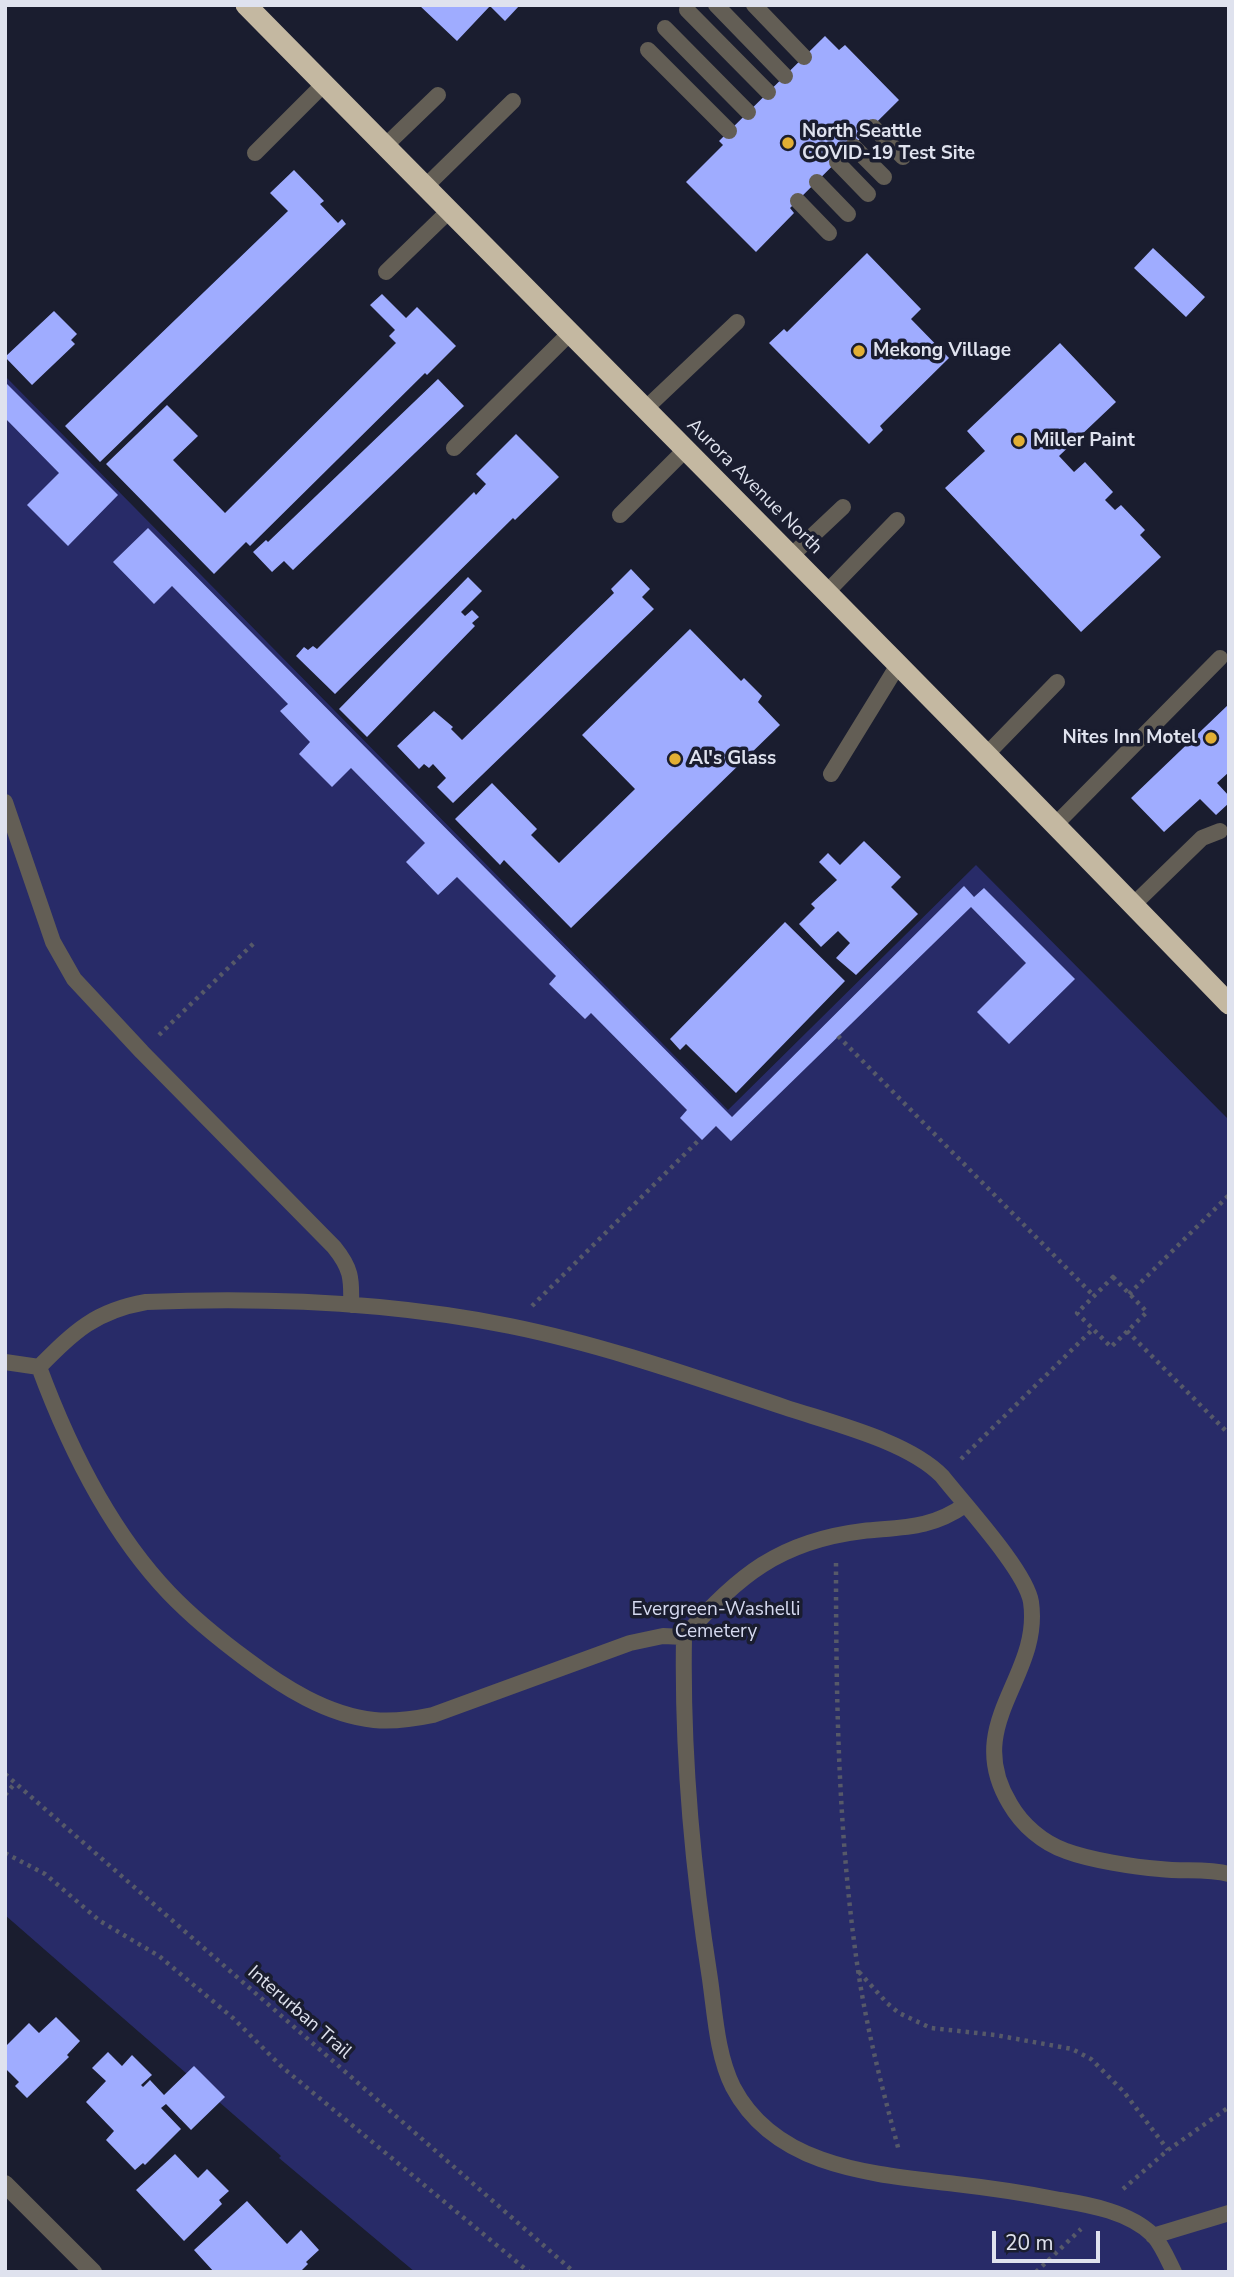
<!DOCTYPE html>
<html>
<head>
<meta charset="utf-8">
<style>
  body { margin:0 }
  #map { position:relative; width:1234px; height:2277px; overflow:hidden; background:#1a1d2f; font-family:"Nunito Sans",sans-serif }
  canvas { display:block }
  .frame { position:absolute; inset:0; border:7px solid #dfe2ee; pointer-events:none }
  .scale { position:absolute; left:992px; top:2231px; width:108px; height:32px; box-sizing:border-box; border:4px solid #dfe2ee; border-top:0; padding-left:9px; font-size:21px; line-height:24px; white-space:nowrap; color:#dfe2ee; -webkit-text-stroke:5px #1a1d2f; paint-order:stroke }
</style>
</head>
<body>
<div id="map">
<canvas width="1234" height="2277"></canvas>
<div class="frame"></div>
<div class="scale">20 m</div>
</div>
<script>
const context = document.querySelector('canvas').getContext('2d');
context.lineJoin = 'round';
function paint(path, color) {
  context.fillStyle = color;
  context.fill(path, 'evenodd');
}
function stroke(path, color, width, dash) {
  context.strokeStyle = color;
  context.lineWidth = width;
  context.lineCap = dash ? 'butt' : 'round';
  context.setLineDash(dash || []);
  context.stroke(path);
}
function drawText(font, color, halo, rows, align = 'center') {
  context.font = font + ' "Nunito Sans",sans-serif';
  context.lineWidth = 7;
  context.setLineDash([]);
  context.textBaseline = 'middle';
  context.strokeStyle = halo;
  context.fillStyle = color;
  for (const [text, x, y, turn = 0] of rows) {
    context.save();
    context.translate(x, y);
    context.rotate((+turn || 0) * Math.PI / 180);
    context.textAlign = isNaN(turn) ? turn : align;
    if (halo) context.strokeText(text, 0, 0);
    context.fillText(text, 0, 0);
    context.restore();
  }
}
const green = new Path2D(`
  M5 376 728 1110 976 865 1229 1120V2272H415L279 2158 281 2156 5 1915Z`);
const building = new Path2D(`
  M419 5H520L505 21 490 6 457 41Z
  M825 36 839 50 845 45 899 100 790 208 794 213 756 252 686 182 723 145 719 141Z
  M294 170 324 201 320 204 338 223 342 219 346 224 100 462 65 426 288 211 270 193Z
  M1153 248 1205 297 1186 317 1134 268Z
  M867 253 921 309 911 319 949 358 880 426 883 430 869 444 769 343 784 329 787 332Z
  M382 294 406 318 417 307 456 346 427 375 425 373 250 546 246 542 214 574 106 464 167 405 198 436 173 460 225 513 396 343 389 336 395 330 370 305Z
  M54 311 77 334 71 340 75 344 32 385 5 357Z
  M1060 343 1116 402 1059 456 1074 472 1085 462 1113 492 1105 500 1115 510 1121 505 1145 530 1140 535 1161 557 1081 632 945 488 985 451 967 431Z
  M438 379 464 406 293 570 284 561 272 572 253 552 266 540 268 542Z
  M5 382 118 495 68 546 27 505 59 473 5 418Z
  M516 434 559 477 515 520 513 518 335 694 296 656 304 647 308 650 313 646 317 649 474 492 476 495 486 484 476 474Z
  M148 528 732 1117 964 886 974 897 984 888 1075 979 1009 1044 977 1012 1026 963 971 907 731 1141 716 1126 702 1140 680 1118 687 1110 591 1013 585 1019 549 984 556 976 457 877 438 895 406 862 425 843 351 768 332 787 299 754 310 742 280 711 288 704 172 586 154 604 113 562Z
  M631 569 650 589 642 597 654 609 453 803 437 787 446 778 433 764 429 768 424 764 419 769 397 746 434 711 453 727 451 729 462 740 614 593 611 589Z
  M468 577 482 591 461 612 465 616 472 610 479 617 472 623 475 626 367 737 339 709Z
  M690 629 741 681 744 678 762 696 758 702 780 725 571 928 504 860 500 865 455 819 492 783 537 829 531 835 559 863 635 789 582 735Z
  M1229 704V772L1217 783 1229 796V803L1216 815 1200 799 1164 832 1131 798Z
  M864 841 901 877 891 887 918 914 856 975 836 958 850 943 838 931 821 947 799 924 815 908 811 904 837 880 819 862 828 853 840 865Z
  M785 922 845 981 736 1093 686 1044 680 1050 670 1039Z
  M56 2017 80 2041 67 2055 69 2057 27 2098 15 2086 19 2082 5 2068V2047L29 2023 39 2033Z
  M108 2052 122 2066 132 2055 152 2075 141 2085 143 2087 150 2080 164 2095 194 2066 225 2097 191 2130 166 2104 161 2108 181 2129 145 2165 143 2163 135 2170 106 2140 114 2131 86 2102 106 2081 92 2068Z
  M175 2154 198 2178 207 2169 229 2191 219 2200 222 2204 184 2241 136 2190Z
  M247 2201 287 2244 301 2230 319 2250 306 2262 308 2264 300 2272H214L194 2250Z`);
const path = new Path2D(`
  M159 1035 256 941
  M838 1036 1094 1296
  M1113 1277 1147 1312 1111 1347 1077 1313Z
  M1129 1294 1229 1195
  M532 1306 698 1141
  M1127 1331 1229 1434
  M961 1459 1093 1329
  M836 1563C836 1699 838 1835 858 1970 867 2031 883 2091 899 2151
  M5 1774 574 2272
  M5 1795 15 1783
  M5 1853 45 1874 100 1921 159 1956 233 2018 282 2067 529 2272
  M859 1972 887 2003 899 2013 931 2028 995 2035 1072 2049 1091 2059 1124 2092 1168 2150
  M1123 2189 1168 2150 1229 2107
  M1036 2272 1081 2229`);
const lane = new Path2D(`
  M716 5 785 76
  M754 5 804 57
  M687 10 768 92
  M665 28 748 112
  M648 50 729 131
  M873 127 903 157
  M385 146 438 95
  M853 146 884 177
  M255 153 324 84
  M837 162 868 194
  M817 182 848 214
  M425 187 513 101
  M798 201 829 233
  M386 272 449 211
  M644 410 737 322
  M454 448 570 333
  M620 515 685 450
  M791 556 843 507
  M827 592 897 520
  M986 755 1057 682
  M831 774 898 665
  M5 802 53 942 74 979 142 1052 334 1247C351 1268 352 1278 351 1305
  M1055 825 1220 658
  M1133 905 1202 838 1220 831
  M5 1362 39 1367
  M39 1367C75 1331 95 1311 146 1302 267 1297 391 1302 510 1326 604 1345 694 1377 784 1407 832 1423 908 1441 942 1476 964 1504 1026 1571 1031 1602 1042 1678 961 1723 1010 1804 1022 1825 1043 1843 1066 1851 1090 1860 1134 1867 1160 1869 1183 1872 1206 1868 1229 1874
  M39 1367C69 1448 109 1530 169 1593 192 1617 219 1639 246 1659 283 1687 327 1715 374 1720 394 1722 414 1719 433 1715L630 1643 663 1636 684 1637
  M965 1505C931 1529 902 1527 863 1531 780 1541 737 1576 684 1637 682 1751 692 1865 710 1979 715 2014 717 2055 733 2087 776 2169 875 2174 956 2184 991 2188 1025 2193 1060 2200 1091 2205 1129 2212 1153 2235 1162 2245 1168 2260 1174 2272
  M1153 2236 1229 2213`);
const street = new Path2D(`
  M5 2184 93 2272`);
const highway = new Path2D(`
  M246 5C574 338 905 668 1229 1004`);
const markers = [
  [788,143,7,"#e2af34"],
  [859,351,7,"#e2af34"],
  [1019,441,7,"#e2af34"],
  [1211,738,7,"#e2af34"],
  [675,759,7,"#e2af34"]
];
const poiNames = [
  ["North Seattle",802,132],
  ["COVID-19 Test Site",802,154],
  ["Mekong Village",873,351],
  ["Miller Paint",1033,441],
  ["Nites Inn Motel",1197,738,"right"],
  ["Al's Glass",689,759]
];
const streetNames = [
  ["Aurora Avenue North",754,487,45],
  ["Interurban Trail",299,2013,41]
];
const parkNames = [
  ["Evergreen-Washelli",716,1610],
  ["Cemetery",716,1632]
];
paint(green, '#282b68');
paint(building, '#9facff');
stroke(path, '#565969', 4.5, [3.5, 5]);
stroke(lane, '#635e55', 16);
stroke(street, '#635e55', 18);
stroke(highway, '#c4b8a1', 21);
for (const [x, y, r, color] of markers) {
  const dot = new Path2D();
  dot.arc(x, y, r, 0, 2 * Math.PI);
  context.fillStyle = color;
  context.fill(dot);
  stroke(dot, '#1a1d2f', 2.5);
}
drawText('bold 19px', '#dfe2ee', '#1a1d2f', poiNames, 'left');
drawText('19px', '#dfe2ee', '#1a1d2f', streetNames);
drawText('19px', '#d5d9ef', '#1a1d2f', parkNames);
</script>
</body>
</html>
